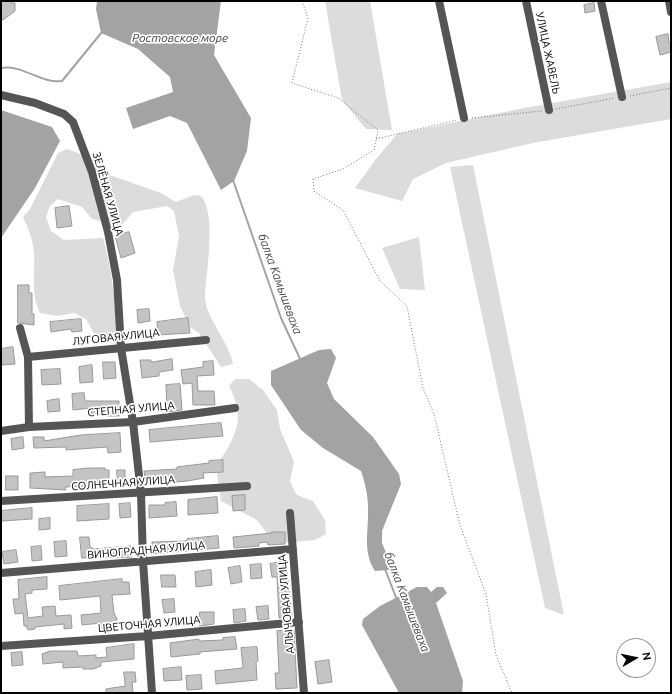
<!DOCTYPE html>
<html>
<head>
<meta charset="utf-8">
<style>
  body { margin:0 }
  #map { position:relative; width:672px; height:694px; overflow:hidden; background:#fff; font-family:Ubuntu,sans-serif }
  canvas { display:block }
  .frame { position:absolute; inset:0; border:2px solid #000; pointer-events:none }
  .north { position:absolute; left:616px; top:638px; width:40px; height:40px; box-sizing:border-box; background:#fff; border:1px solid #999; border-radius:50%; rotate:81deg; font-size:11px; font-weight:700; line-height:16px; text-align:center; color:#000 }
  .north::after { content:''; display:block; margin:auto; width:14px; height:18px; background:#000; clip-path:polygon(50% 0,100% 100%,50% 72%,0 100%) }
</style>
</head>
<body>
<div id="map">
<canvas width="672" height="694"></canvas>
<div class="frame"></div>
<div class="north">N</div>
</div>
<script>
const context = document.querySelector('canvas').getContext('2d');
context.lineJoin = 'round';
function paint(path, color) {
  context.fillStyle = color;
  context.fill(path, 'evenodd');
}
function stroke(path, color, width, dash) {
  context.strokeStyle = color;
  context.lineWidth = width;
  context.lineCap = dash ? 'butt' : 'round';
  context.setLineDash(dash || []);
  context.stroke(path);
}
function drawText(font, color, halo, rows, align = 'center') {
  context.font = font + ' Ubuntu,sans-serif';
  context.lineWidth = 3.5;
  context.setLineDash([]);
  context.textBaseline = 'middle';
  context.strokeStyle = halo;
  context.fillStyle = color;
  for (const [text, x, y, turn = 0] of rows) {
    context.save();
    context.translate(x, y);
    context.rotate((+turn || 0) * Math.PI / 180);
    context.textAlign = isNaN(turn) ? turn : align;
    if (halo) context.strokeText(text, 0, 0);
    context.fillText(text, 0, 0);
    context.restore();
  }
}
const green = new Path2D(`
  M325 1H370L392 130 366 129 342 100Z
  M671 82V119L533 143 446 163 413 179 402 201 355 188 376 159 397 134 524 108Z
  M67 149 78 153 101 172 161 193 176 202 194 195 201 196C217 215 206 272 205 296 205 318 229 341 233 364L221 367 199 333 190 327 180 306 173 270 179 236 174 211 167 206 133 212 121 226 92 219 82 207 58 199 50 206 46 217 51 231 64 240 103 238C112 269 116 305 116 336L107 341 95 335 86 319 75 313 57 316 40 313C29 291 37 270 33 246 32 237 27 226 23 217L30 209 58 153Z
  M473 165 564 615 545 608 450 167Z
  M419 237 425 290 400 289 382 248Z
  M235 379H249L263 390 277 410 280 429 294 462 290 481 294 490 297 495 313 501 325 520 326 534 315 540 281 543 270 537 257 520 221 501 216 467C235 437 247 420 229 386Z`);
const water = new Path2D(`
  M97 1H221L214 55 251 118 247 151 234 181 221 190 187 123 170 116 133 129 126 108 173 92 170 77 138 49 101 33 96 9Z
  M1 110 52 127 60 141 35 188 1 238Z
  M331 349 336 358 327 383 334 399 373 437 399 474 401 484 382 531V543L392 567 389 570 375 571C362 551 369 530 368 508 368 495 365 483 361 471L323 448 301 430 271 385V371L319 350Z
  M417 587H427L431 592 437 587H443L447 593 436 603 463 681 462 693H399L362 625 363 619 380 606Z`);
const stream = new Path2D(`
  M1 68C22 64 41 84 62 81L102 32
  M233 180 281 318 301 361
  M385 569 397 600`);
const building = new Path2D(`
  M1 1H11V3H15V11L3 20 1 18Z
  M594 3 595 11 585 13 584 5Z
  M668 34 669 43H671V52L660 55 656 37Z
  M69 206 72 226 57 228 55 208Z
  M129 232 135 253 121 258 115 236Z
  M18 285H29V293H32V314H34V325L18 323Z
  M149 309 150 321 138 323 137 310Z
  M188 318 190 333 158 335 157 322Z
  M81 319 82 331 72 332 71 329 51 332 50 322Z
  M13 347 15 364 2 365 1 349Z
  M172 359 173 370 159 372V376L142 378 140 360H151V362Z
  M213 361 214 375 197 376 198 391H214L215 405H193L192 383 183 384 181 370 203 367V362Z
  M103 362H115L116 378 104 379Z
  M92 365 93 382 80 383 79 367Z
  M60 369 61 384 42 385 41 370Z
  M180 384 182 410 167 412 166 385Z
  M84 393 85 401H119V416H107V413L91 414V408L73 410 72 394Z
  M59 399 60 411 48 412 47 401Z
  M221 423 223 436 150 442 149 430Z
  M120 433 121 452 108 453 107 447 66 450V447L34 448 33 437H44V441L81 435Z
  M23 437 24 448 12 450 11 439Z
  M223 460V472L203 473 204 478 187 481 146 485 144 471 177 469V467L209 463V461Z
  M89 468H105V470H109V483H85V486L65 487 66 490 30 488V473L45 472V477L73 476V470Z
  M117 470H125V484H118Z
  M6 476H18V490H6Z
  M245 495V510L233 511 232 496Z
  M217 497 218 513 188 515V500Z
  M176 502 177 516 149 518V505H165V503Z
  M130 503 131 517 120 518 119 504Z
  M109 504V519L77 521V506Z
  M32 508V519L2 521 1 511Z
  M50 518V529L39 530V519Z
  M272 532H285V544L268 545 267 542 259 543V546L234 548 233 537 272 533Z
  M218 536 219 548 152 554V542L187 541V539Z
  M80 537H89L90 547 94 549 131 546 132 557 82 558Z
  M66 541 67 556 55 557 54 542Z
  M41 546 42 560 32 561 31 547Z
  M16 550 18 562 4 564 2 552Z
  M286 561 292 616 279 618 277 577H272L270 564Z
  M261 564 262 578 251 579 250 565Z
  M240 566 242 582 231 584 228 568Z
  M211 570 212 585 196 587 195 572Z
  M161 575H175L176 587H162Z
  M47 577V589L32 590V593L25 594 28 618 43 616 42 607 55 606 56 616 71 615 72 628 64 629V624L35 627V629L29 630 27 629V626H24L23 613 15 614 13 599H19L18 580Z
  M122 579V582H129L130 594 112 595 114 613 117 619 115 627 109 629 101 628V623L82 625 81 615 101 613 100 596 60 600 59 586Z
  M174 599 175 612 164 613 162 600Z
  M268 606 269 619 258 620 256 607Z
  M245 609 246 621 234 623 233 610Z
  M200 612H214V624L200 626Z
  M294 630 297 688 276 689 275 673H279L277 631Z
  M235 637 237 649 200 652V654L171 657 170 643 199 639V641L223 640V638Z
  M134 644V659L101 662V666L93 669H83V667L63 668V662L43 664 42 654 50 651H77L78 656 96 655V658L107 657 106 648Z
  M257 647 258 661 256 662 257 680 216 684 215 671 243 668 241 648Z
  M22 652 23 665 12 666 11 653Z
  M329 660 332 682 318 684 315 662Z
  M181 667 182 680 164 681 163 669Z
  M124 672H135L136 682H132L133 693H106V689L125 686Z
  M201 675 202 689 187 690 186 676Z`);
const path = new Path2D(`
  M302 1 308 18 292 83 338 98 378 130 374 150 343 169 313 179 314 191 343 210 380 281 407 306 423 388 434 414 460 525 486 594 496 655 512 693
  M630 96 671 88
  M556 109 615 98
  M472 118 542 111
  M376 139 457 120`);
const street = new Path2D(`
  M439 1 464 118
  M526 1 549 110
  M601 1 622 97
  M669 1 671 12
  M1 95 35 103 64 114 73 122 92 172 108 232 117 280 121 348 133 422 141 493 143 561 152 693
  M20 328 28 357 29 427
  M28 357 206 340
  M1 431 29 427 133 422 235 408
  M1 501 247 486
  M290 513 304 693
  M1 573 293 549
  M1 646 148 636 299 622`);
const streetNames = [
  ["УЛИЦА ЖАВЕЛЬ",548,53,78],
  ["ЗЕЛЁНАЯ УЛИЦА",108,194,74],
  ["ЛУГОВАЯ УЛИЦА",116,337,-6],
  ["СТЕПНАЯ УЛИЦА",131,409,-5],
  ["СОЛНЕЧНАЯ УЛИЦА",123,483,-4],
  ["ВИНОГРАДНАЯ УЛИЦА",146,550,-5],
  ["АЛЫЧОВАЯ УЛИЦА",286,604,-95],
  ["ЦВЕТОЧНАЯ УЛИЦА",149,624,-5]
];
const waterNames = [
  ["Ростовское море",180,38],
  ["балка Камышеваха",280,284,70],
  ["балка Камышеваха",407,602,69]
];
paint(green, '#dcdcdc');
paint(water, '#a3a3a3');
stroke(stream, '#a3a3a3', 2);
paint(building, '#c4c4c4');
stroke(building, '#999', 1);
stroke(path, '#777', 1, [1, 2]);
stroke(street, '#555', 8);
drawText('11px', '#000', '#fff', streetNames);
drawText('italic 12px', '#444', '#fff', waterNames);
</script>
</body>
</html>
